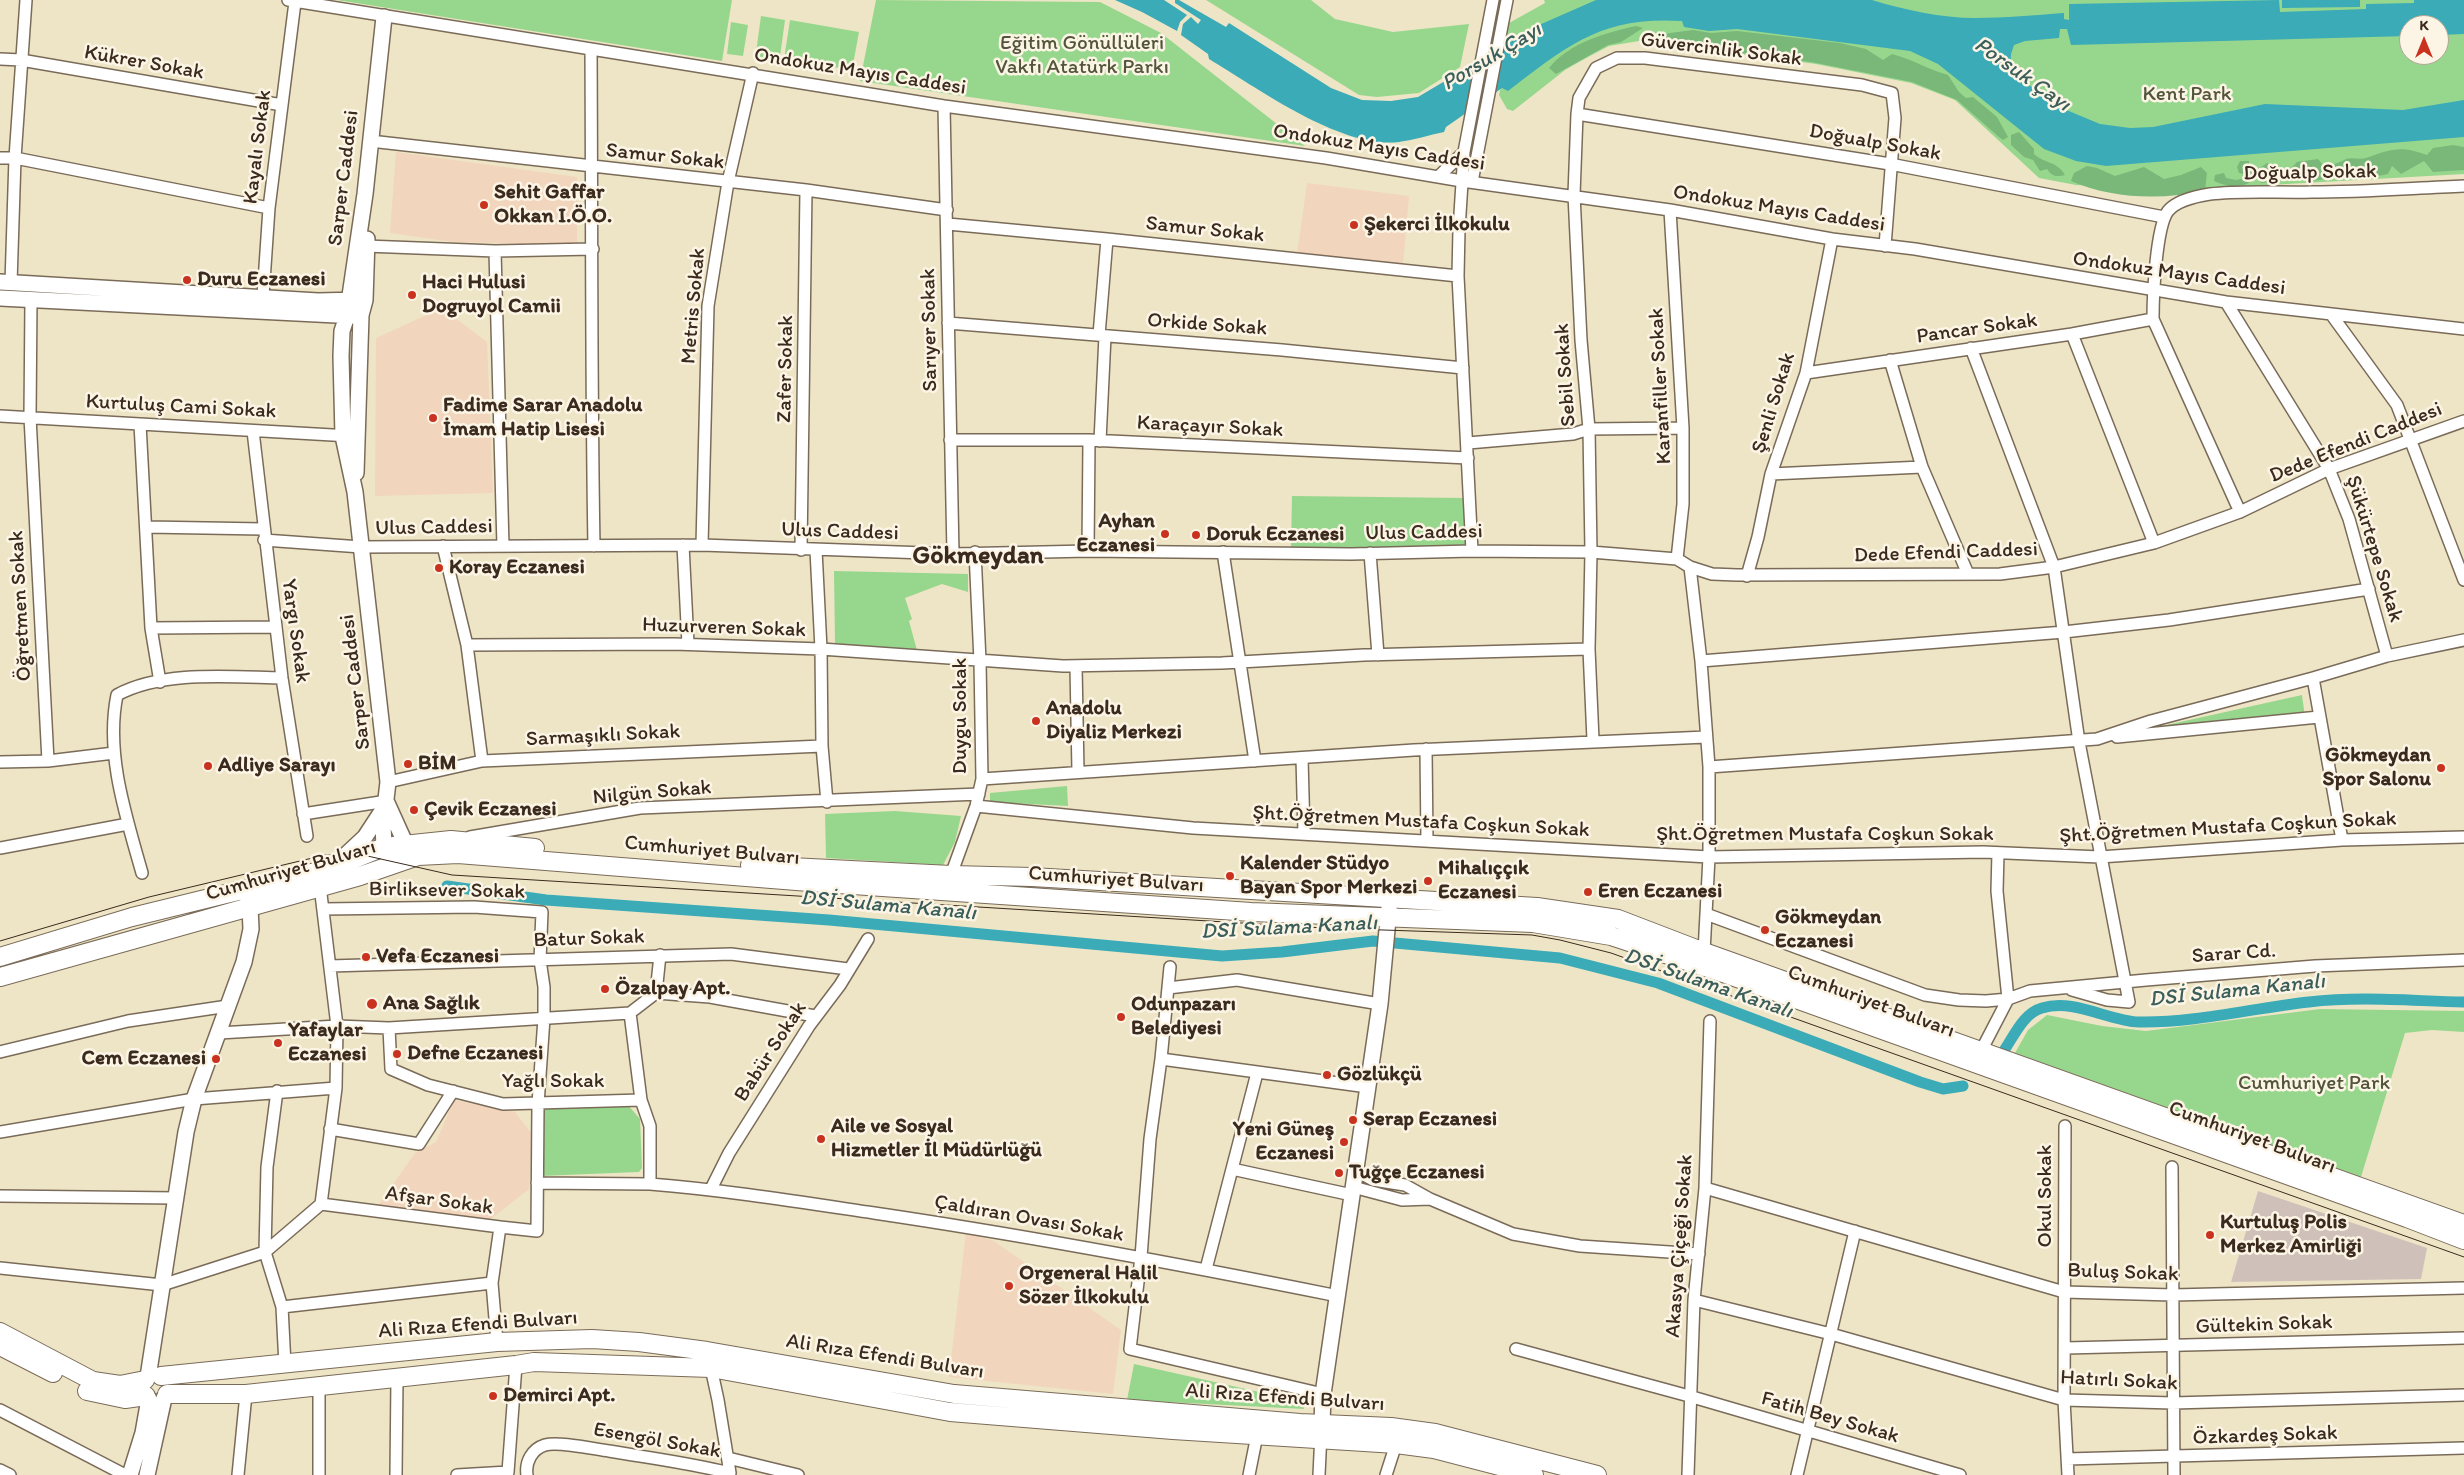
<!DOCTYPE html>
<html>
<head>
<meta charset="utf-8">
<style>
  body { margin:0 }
  #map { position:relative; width:2464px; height:1475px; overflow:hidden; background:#eee5c6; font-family:Itim,sans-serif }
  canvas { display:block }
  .north { position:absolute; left:2399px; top:15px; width:50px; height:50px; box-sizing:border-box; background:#fcf5e5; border:1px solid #afa495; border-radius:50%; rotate:0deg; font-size:14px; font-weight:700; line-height:20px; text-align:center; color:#3b2a1e }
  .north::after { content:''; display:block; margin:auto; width:18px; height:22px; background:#c8321e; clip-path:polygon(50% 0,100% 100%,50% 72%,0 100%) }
</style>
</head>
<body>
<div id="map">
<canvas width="2464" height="1475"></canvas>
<div class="north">K</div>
</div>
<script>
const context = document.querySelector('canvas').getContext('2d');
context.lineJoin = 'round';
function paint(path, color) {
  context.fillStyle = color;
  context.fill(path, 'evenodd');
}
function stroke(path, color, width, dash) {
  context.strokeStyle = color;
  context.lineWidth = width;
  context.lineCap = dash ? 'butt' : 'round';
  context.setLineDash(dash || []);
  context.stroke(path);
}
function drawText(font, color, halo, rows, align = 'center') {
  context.font = font + ' Itim,sans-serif';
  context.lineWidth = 5;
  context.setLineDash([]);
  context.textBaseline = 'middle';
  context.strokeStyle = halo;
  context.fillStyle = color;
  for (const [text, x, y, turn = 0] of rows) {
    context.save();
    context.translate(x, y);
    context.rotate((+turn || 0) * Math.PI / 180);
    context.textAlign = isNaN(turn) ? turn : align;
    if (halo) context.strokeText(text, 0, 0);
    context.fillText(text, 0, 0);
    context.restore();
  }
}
const built = new Path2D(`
  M396 152 577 177V245L453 242 390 233Z
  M1307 183 1409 196 1403 265 1297 254Z
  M442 308 487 342 493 493 375 496 376 338Z
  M454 1100 515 1112 532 1134 529 1189 487 1222 377 1207 415 1153 436 1142Z
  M966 1232 994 1241 1121 1330 1113 1394 949 1377Z`);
const industrial = new Path2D(`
  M2258 1191 2427 1248 2421 1279 2231 1282Z`);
const green = new Path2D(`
  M337 0H732L722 61Z
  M876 0 1100 2 1161 33 1305 146 860 81Z
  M1206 0H1311L1335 19 1393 32 1469 24 1460 67 1419 93 1377 97 1359 95Z
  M1544 0H2464V174L2181 190 2076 185 2039 178 1955 100 1911 83 1816 64 1639 41 1609 46 1588 57 1565 70 1513 111 1507 109 1499 95 1510 44 1506 39 1509 23 1545 3ZM2409 25H2439V55H2409Z
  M761 16 785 20 779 64 755 60Z
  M790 20 859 32 852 70 784 59Z
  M731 22 748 25 743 56 727 54Z
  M1292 496 1465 498 1467 546 1291 549Z
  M834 571 968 574V592L942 584 905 598 912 619 909 621 918 654 835 644Z
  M2302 695 2305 717 2153 728Z
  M1067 786 1068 806 990 802V793Z
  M895 811 961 816 955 842 943 865 826 858 825 814Z
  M2320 1009 2464 1011V1032L2432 1030 2405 1033 2361 1177 2015 1053 2028 1030 2047 1015 2102 1026 2146 1031Z
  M627 1104 640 1119 642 1168 639 1172 540 1176 541 1108Z
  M1134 1364 1304 1402V1409L1127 1400Z`);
const forest = new Path2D(`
  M1636 26 1643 28 1621 42 1608 45 1556 74 1549 68C1569 43 1605 33 1636 26Z
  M1693 30 1711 33 1737 31 1840 43 1866 49 1883 60 1892 54C1912 59 1929 70 1948 75L1959 92 1966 98 1973 97 1997 117 2008 137 2003 140 1999 137 1957 100 1912 82 1811 62 1645 40 1670 33Z
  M2019 132 2034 149V154C2045 164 2057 161 2065 175 2057 177 2052 177 2047 169L2040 171 2033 160 2024 157 2011 145V135Z
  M2453 145 2464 147V170L2433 172 2424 161 2401 174 2392 166 2388 174C2378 176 2367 178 2356 177 2352 177 2349 174 2345 173 2330 173 2322 185 2303 179L2306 172 2297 171 2286 180 2261 183 2258 179 2265 172 2247 175 2239 173 2237 167 2240 161H2249V167L2258 169 2267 163 2274 169 2291 168 2297 162 2318 159 2324 166C2333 165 2338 163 2346 159 2352 157 2359 160 2366 158 2390 149 2401 145 2427 155L2433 148Z
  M2087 166 2097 168 2115 176 2144 167 2164 179 2181 175 2201 167 2207 173 2205 191C2161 200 2112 199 2071 181L2074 173Z
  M2224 173 2226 178 2236 180 2245 178 2252 181C2240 189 2228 187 2214 181L2215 175Z`);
const water = new Path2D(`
  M1115 0H1164L1187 15 1180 22 1177 31 1142 12Z
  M1175 0H1179L1226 27 1229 23 1331 88 1362 100 1391 101 1418 97 1539 25 1596 0H1872C1905 10 1941 18 1975 18 2005 18 2035 15 2064 13V19L2069 20V4L2279 0 2280 12 2366 9V4L2414 3V0H2464V34L2439 35V25H2409V36L2071 45 2067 29H2060L2059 38 2025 41 2014 45 2011 54 2010 69 2023 81 2064 109 2100 124 2130 128 2153 127 2265 104 2403 110 2464 100V137L2106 166 2076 161 2044 149 1938 64 1910 51 1737 29 1709 31 1684 27 1682 21C1602 16 1568 45 1508 91L1502 88 1446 127 1444 132C1429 135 1414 140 1399 142 1340 149 1258 88 1209 59L1208 54 1181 35 1183 24 1191 17 1198 24 1201 20 1175 3Z
  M2282 0H2360V7L2282 8Z`);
const canal = new Path2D(`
  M447 886 546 900 829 920 1222 956 1282 952 1373 941 1560 958 1658 983 1920 1082 1943 1089 1963 1086
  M2005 1049C2015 1034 2024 1013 2042 1008 2074 998 2108 1021 2139 1022 2196 1023 2253 1008 2309 1002 2360 996 2412 1001 2464 1002`);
const street = new Path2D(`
  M288 0 944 106 1326 158 1462 181 1670 210 1832 239 1915 249 2226 302 2464 329
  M591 50C592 215 591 380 594 546
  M0 59 21 60 282 105
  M944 106 953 554
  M1577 114 1890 164 2164 217
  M379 142 806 190 947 210
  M1464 152 1459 229 1458 276 1472 551
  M0 158H15L269 208
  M1438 177 1464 152 1493 0
  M1472 182 1507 0
  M1670 210 1683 428V504L1677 559
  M948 224 1107 239 1458 276
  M366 246 495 251 593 249
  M495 251 503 546
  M11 283 15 158 26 0
  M263 296 269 208 295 2
  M31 300 30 417 48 761
  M2226 302 2329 469 2349 519 2387 656
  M2331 314 2397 405 2464 580
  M948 323 1282 350 1463 368
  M2072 334 2154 543
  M1099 335 1107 239
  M1971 348 2054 567 2079 742 2129 1002 2107 1000 2072 990
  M1890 360 1922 467 1968 574
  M1806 373 2072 334 2153 319
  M0 416 350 436
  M140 424 151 628 160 682
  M253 431 282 678 307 836
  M950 440H1089L1468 458
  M1100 441 1105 336
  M1468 443 1573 434 1589 429 1683 428
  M1771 474 1922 467
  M2240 512 2153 319C2153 296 2156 227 2168 211 2177 200 2197 196 2210 194 2243 190 2279 193 2312 192 2363 192 2413 188 2464 186
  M147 527 263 529
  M264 540 361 547 702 545 953 554 1088 551 1351 554 1472 551 1591 552 1677 559 1690 567 1712 574 1737 575 2000 574 2054 567 2154 543 2240 512 2329 469 2464 421
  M683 545 688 644
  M702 545 708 306 728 182 753 73
  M443 546 467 645 482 761
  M801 550 806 190
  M816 550 821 649 822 746 827 802
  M1088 551 1089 440
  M1223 552 1255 761
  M1370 553 1378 655
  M1690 567 1701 661 1709 767V857L1704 952
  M1747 576 1758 537 1771 474 1806 373 1832 239
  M151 628 276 627
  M467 645 674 644 821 649 1063 666 1222 663 1364 655 1589 649
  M1701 661 2064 632 2169 620 2369 589
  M1076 666 1078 772
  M2313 678 2342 840
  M2117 737 2319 717
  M1593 740 1589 649 1591 552 1589 429 1581 340 1574 195 1577 114 1579 98 1596 68 1617 58H1645L1862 85 1892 93 1895 118 1885 246
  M1426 749 1427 841
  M1302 758 1304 833
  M0 762 48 761 114 753
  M1709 767 2097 739 2151 721 2313 678 2387 656 2464 640
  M982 779 1414 750 1706 737
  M388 782 482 761 822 746
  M976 806 1193 828 1709 857 1983 852 2100 857 2342 840 2464 837
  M303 814 387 801
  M470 837 640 808 979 794
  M0 848 128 824
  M142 873C126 816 105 754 117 695 163 670 231 677 282 678
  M951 875 976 806 982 779 980 661 975 552
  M320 886 337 1026 336 1088 321 1204
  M324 909 474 907 542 912 540 960 544 987V1018L538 1104 537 1231 500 1227
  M1706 914 1925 995 1959 1000 1986 1001 2008 999 2030 991 2146 980 2315 966 2464 960
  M330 966 731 954 848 969
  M1170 967 1161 1059 1150 1139 1141 1257 1130 1349 1323 1394
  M1168 988 1237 980 1380 1004
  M656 993 660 955
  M630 1013 641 1100 650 1126V1184C725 1190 800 1202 874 1213 1030 1236 1184 1265 1338 1296
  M389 1028 391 1069 428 1085 503 1104 641 1100
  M219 1033 337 1026 389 1028 630 1013 656 993 710 997 815 1016
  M1981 1051 2008 999 1997 891 1998 853
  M0 1052 128 1021 228 1006
  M1161 1059 1368 1087
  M277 1091 267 1167 265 1252 282 1307 285 1365
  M2065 1126 2064 1400 2068 1475
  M330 1129 419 1144 453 1091
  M0 1132 194 1099 336 1088
  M2172 1167 2174 1475
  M1232 1169 1352 1195
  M537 1183 650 1184
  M1353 1187 1402 1200 1430 1199 1405 1185 1373 1180 1355 1170
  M1705 1188 2064 1292 2173 1295 2464 1288
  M711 1189 729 1153 809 1026 840 985 868 939
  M0 1196 176 1198
  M1430 1199 1513 1234 1580 1246 1699 1254
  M321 1204 500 1227 492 1283 497 1342
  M0 1268 162 1285 265 1252 321 1204
  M1206 1269 1257 1073
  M1694 1300 1831 1334 2064 1400 2173 1403 2464 1395
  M282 1307 492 1283
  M2066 1348 2464 1338
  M1516 1349 1689 1396 1960 1475
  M0 1410 125 1475
  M728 1458 798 1475
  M2067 1459 2464 1448
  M0 1470 10 1475
  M238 1475 246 1394
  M319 1475V1387
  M396 1475 397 1378
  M457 1475 508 1472 516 1365
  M527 1475C525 1462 532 1449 545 1445 558 1441 594 1449 609 1451 650 1458 690 1463 730 1473L718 1400 710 1363
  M1249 1475 1257 1435
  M1319 1475 1321 1433
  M1386 1475 1396 1444
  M1688 1475 1694 1300 1705 1188 1710 1021
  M1797 1475 1855 1231`);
const secondary = new Path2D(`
  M384 17 365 194 347 316 342 331 341 356 343 436 355 492 388 782 383 825 384 847 388 856 389 866
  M0 282 318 301 359 300
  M0 298 356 316
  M356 473 361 315 365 300 367 239
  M387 803 406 845 405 855
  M334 866 365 837 382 811
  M148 1377 186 1132 194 1099 244 962 251 929 250 907 245 888
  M1322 1424 1323 1394 1380 1004 1390 898
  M130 1475 143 1433 149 1399
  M147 1475 164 1398`);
const primary = new Path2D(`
  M750 865 951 875 1032 877 1537 907 1618 919 1704 952 2464 1224
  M0 957 132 917 332 868 384 847 451 840 535 848
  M0 977 360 876 418 856 458 854 809 882 1251 912 1533 923 1611 936 1729 975 2407 1218 2464 1240
  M0 1332 93 1381 120 1385 145 1380
  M0 1346 53 1373
  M161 1376 497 1342 592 1339 639 1342 707 1351 954 1394 1300 1423 1391 1427 1435 1433 1597 1475
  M87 1391 125 1399 146 1396
  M167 1394H246L516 1365 534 1362 711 1368 950 1412 1173 1430 1396 1444 1434 1449 1534 1475`);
const tram = new Path2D(`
  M0 941 149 897 325 855H363L452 875 1324 928 1532 935 1560 940 1611 953 2464 1257`);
const markers = [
  [484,205,5,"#c8321e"],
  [1354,225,5,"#c8321e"],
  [187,280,5,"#c8321e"],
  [412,295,5,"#c8321e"],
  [433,418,5,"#c8321e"],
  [1165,534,5,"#c8321e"],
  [1196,535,5,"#c8321e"],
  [439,568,5,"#c8321e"],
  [1036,721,5,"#c8321e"],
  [408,764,5,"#c8321e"],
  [208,766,5,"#c8321e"],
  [2441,768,5,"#c8321e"],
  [414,810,5,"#c8321e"],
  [1230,876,5,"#c8321e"],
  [1428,881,5,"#c8321e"],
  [1588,892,5,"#c8321e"],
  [1765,930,5,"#c8321e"],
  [366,957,5,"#c8321e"],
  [605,989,5,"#c8321e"],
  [372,1004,6,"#c8321e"],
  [1121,1017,5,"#c8321e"],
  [278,1043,5,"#c8321e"],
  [397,1054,5,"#c8321e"],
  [216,1059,5,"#c8321e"],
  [1327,1075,5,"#c8321e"],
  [1353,1120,5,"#c8321e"],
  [821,1139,5,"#c8321e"],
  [1344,1142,5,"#c8321e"],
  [1339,1173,5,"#c8321e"],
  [2210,1235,5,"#c8321e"],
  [1009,1286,5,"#c8321e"],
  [493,1396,5,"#c8321e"]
];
const parkNames = [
  ["Eğitim Gönüllüleri",1082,44],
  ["Vakfı Atatürk Parkı",1082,68],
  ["Kent Park",2187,95],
  ["Cumhuriyet Park",2314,1084]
];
const streetNames = [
  ["Güvercinlik Sokak",1721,50,7],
  ["Kükrer Sokak",144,63,10],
  ["Ondokuz Mayıs Caddesi",860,72,9],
  ["Doğualp Sokak",1875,143,10],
  ["Kayalı Sokak",258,147,-83],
  ["Ondokuz Mayıs Caddesi",1379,148,9],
  ["Samur Sokak",665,157,6],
  ["Doğualp Sokak",2310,173,-1],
  ["Sarper Caddesi",344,178,-83],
  ["Ondokuz Mayıs Caddesi",1779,209,9],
  ["Samur Sokak",1205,230,6],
  ["Ondokuz Mayıs Caddesi",2179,274,8],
  ["Metris Sokak",694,306,-85],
  ["Orkide Sokak",1207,325,4],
  ["Pancar Sokak",1977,329,-8],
  ["Sarıyer Sokak",930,330,-91],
  ["Zafer Sokak",786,369,-89],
  ["Sebil Sokak",1566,375,-94],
  ["Karanfiller Sokak",1661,386,-93],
  ["Şenli Sokak",1774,403,-73],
  ["Kurtuluş Cami Sokak",181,407,3],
  ["Karaçayır Sokak",1210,427,3],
  ["Dede Efendi Caddesi",2356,443,-22],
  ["Ulus Caddesi",434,528,-1],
  ["Ulus Caddesi",840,532,2],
  ["Ulus Caddesi",1424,533,-1],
  ["Şükürtepe Sokak",2374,549,73],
  ["Dede Efendi Caddesi",1946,553,-2],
  ["Öğretmen Sokak",21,606,-93],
  ["Huzurveren Sokak",724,628,2],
  ["Yargı Sokak",295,631,82],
  ["Sarper Caddesi",356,682,-97],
  ["Duygu Sokak",961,716,-90],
  ["Sarmaşıklı Sokak",603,736,-3],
  ["Nilgün Sokak",652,793,-5],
  ["Şht.Öğretmen Mustafa Coşkun Sokak",1421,822,3],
  ["Şht.Öğretmen Mustafa Coşkun Sokak",2228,828,-3],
  ["Şht.Öğretmen Mustafa Coşkun Sokak",1825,835],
  ["Cumhuriyet Bulvarı",712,851,5],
  ["Cumhuriyet Bulvarı",291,871,-16],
  ["Cumhuriyet Bulvarı",1116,880,4],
  ["Birliksever Sokak",447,891,1],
  ["Batur Sokak",589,939,-2],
  ["Sarar Cd.",2234,954,-4],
  ["Cumhuriyet Bulvarı",1871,1002,20],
  ["Babür Sokak",771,1052,-57],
  ["Yağlı Sokak",553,1082],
  ["Cumhuriyet Bulvarı",2252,1138,20],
  ["Okul Sokak",2046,1196,-90],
  ["Afşar Sokak",439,1201,8],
  ["Çaldıran Ovası Sokak",1029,1219,10],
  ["Akasya Çiçeği Sokak",1680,1246,-86],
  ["Buluş Sokak",2123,1273,2],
  ["Ali Rıza Efendi Bulvarı",478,1325,-4],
  ["Gültekin Sokak",2264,1325,-2],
  ["Ali Rıza Efendi Bulvarı",885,1357,9],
  ["Hatırlı Sokak",2119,1381,3],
  ["Ali Rıza Efendi Bulvarı",1285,1398,4],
  ["Fatih Bey Sokak",1830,1418,16],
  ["Özkardeş Sokak",2265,1436,-2],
  ["Esengöl Sokak",657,1441,10]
];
const poiNames = [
  ["Sehit Gaffar",494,193],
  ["Okkan I.Ö.O.",494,217],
  ["Şekerci İlkokulu",1364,225],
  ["Duru Eczanesi",197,280],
  ["Haci Hulusi",422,283],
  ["Dogruyol Camii",422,307],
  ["Fadime Sarar Anadolu",443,406],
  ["İmam Hatip Lisesi",443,430],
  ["Ayhan",1155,522,"right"],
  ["Eczanesi",1155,546,"right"],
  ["Doruk Eczanesi",1206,535],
  ["Koray Eczanesi",449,568],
  ["Anadolu",1046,709],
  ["Diyaliz Merkezi",1046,733],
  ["Gökmeydan",2431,756,"right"],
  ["Spor Salonu",2431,780,"right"],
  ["BİM",418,764],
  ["Adliye Sarayı",218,766],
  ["Çevik Eczanesi",424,810],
  ["Kalender Stüdyo",1240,864],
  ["Bayan Spor Merkezi",1240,888],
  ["Mihalıççık",1438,869],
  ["Eczanesi",1438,893],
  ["Eren Eczanesi",1598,892],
  ["Gökmeydan",1775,918],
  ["Eczanesi",1775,942],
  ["Vefa Eczanesi",376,957],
  ["Özalpay Apt.",615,989],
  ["Ana Sağlık",383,1004],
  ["Odunpazarı",1131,1005],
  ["Belediyesi",1131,1029],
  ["Yafaylar",288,1031],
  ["Eczanesi",288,1055],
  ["Defne Eczanesi",407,1054],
  ["Cem Eczanesi",206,1059,"right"],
  ["Gözlükçü",1337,1075],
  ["Serap Eczanesi",1363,1120],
  ["Aile ve Sosyal",831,1127],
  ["Hizmetler İl Müdürlüğü",831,1151],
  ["Yeni Güneş",1334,1130,"right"],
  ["Eczanesi",1334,1154,"right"],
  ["Tuğçe Eczanesi",1349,1173],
  ["Kurtuluş Polis",2220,1223],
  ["Merkez Amirliği",2220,1247],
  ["Orgeneral Halil",1019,1274],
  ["Sözer İlkokulu",1019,1298],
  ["Demirci Apt.",503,1396]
];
const waterNames = [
  ["Porsuk Çayı",1492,57,-31],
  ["Porsuk Çayı",2022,75,35],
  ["DSİ Sulama Kanalı",888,906,5],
  ["DSİ Sulama Kanalı",1289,928,-3],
  ["DSİ Sulama Kanalı",1708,984,19],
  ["DSİ Sulama Kanalı",2237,991,-6]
];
const districtNames = [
  ["Gökmeydan",978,556]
];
paint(built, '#f2d5bd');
paint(industrial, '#cfc1ba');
paint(green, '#97d78d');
paint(forest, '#79b878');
paint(water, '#3aabb7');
stroke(canal, '#3aabb7', 11);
stroke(street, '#7a6b59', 14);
stroke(secondary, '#7a6b59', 18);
stroke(primary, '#7a6b59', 20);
stroke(street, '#fff', 11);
stroke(secondary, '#fff', 15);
stroke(primary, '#fff', 18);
stroke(tram, '#3b2a1e', 1);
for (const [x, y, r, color] of markers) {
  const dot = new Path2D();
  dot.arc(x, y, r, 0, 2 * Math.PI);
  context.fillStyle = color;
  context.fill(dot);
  stroke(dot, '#fcf5e5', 2);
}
drawText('21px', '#52553a', '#fcf5e5', parkNames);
drawText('21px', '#3b2a1e', '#fcf5e5', streetNames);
drawText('bold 21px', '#3b2a1e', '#fcf5e5', poiNames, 'left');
drawText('italic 22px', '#3b5e5b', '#fcf5e5', waterNames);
drawText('bold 26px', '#3b2a1e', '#fcf5e5', districtNames);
</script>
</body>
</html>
